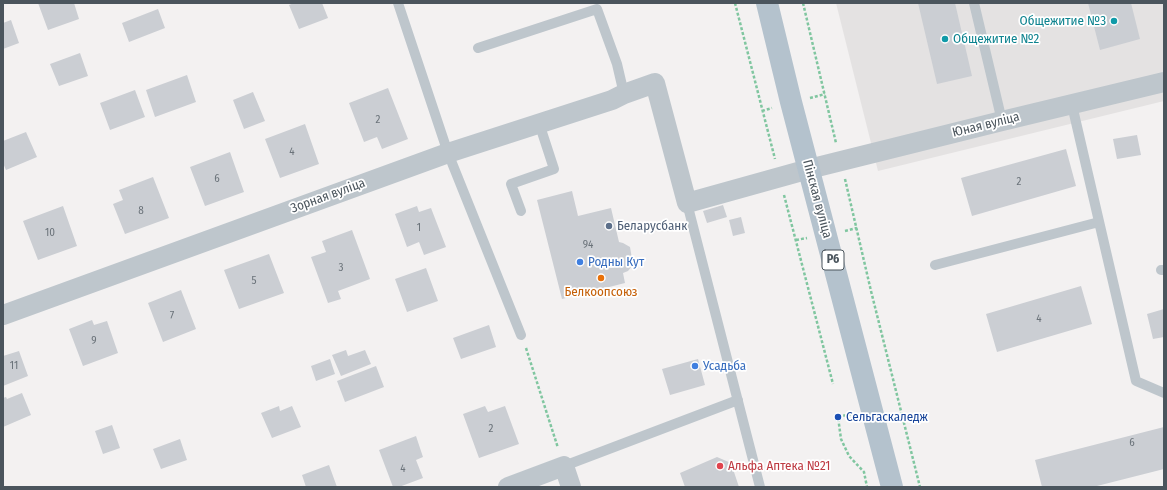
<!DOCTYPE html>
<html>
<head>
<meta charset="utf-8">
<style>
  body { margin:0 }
  #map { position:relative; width:1167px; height:490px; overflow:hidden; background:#f3f1f1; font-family:"Fira Sans Condensed",sans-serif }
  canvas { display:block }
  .frame { position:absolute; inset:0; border:4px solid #4b555d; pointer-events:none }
</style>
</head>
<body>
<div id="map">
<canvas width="1167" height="490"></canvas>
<div class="frame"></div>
</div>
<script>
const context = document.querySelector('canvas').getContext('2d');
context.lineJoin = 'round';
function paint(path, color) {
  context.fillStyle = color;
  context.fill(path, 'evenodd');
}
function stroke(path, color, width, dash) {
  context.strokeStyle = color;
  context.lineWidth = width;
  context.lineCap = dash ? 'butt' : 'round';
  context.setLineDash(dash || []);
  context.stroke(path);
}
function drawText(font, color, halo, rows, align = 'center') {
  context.font = font + ' "Fira Sans Condensed",sans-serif';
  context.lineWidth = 3.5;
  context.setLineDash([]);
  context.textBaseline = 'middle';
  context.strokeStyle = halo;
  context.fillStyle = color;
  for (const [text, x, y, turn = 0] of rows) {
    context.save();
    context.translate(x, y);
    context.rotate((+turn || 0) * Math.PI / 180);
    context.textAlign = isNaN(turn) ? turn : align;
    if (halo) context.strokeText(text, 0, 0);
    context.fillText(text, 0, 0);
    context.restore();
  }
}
const education = new Path2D(`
  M836 3H1164V101L878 171Z`);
const building = new Path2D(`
  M38 3H74L79 19 48 30Z
  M294 3H322L328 18 299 29 289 5Z
  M918 3H955L972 76 937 84Z
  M1088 3H1131L1140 39 1100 50Z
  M158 9 165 28 129 42 122 23Z
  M11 20 19 43 3 49V23Z
  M80 53 88 76 59 86 50 64Z
  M187 75 196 102 155 117 146 90Z
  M388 88 408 139 382 149 377 137 364 142 349 103Z
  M135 90 145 117 110 130 100 103Z
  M253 92 265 121 244 129 233 100Z
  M305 124 319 164 280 178 265 139Z
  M26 132 37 157 6 170 3 163V141Z
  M1137 135 1141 155 1117 159 1113 139Z
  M1066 149 1076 186 972 216 961 178Z
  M230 152 244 192 205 206 190 167Z
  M153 177 169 218 125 234 113 204 123 200 119 190Z
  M572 191 578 216 611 208 619 242 623 243 630 247 633 265 628 271 623 273 625 283 562 299 537 200Z
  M723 205 727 217 707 223 703 211Z
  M63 206 77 246 38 260 23 221Z
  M417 206 419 212 431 208 446 247 424 255 419 242 407 247 395 214Z
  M741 217 745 233 733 236 729 220Z
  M352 230 370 279 338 291 341 299 328 303 311 257 326 252 322 241Z
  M269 254 284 293 239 309 224 270Z
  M426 268 438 301 407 312 395 279Z
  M1081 286 1092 324 997 352 986 314Z
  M181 290 196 329 163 342 148 303Z
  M1164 309V337L1153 339 1147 314Z
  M92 320 94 325 107 321 118 353 83 366 69 329Z
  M489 325 496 347 461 359 453 338Z
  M346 350 348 356 365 350 371 364 341 376 332 355Z
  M19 351 28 376 3 386V356Z
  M330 359 335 374 316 381 311 366Z
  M698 359 705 385 670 395 662 369Z
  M376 366 384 387 345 402 337 381Z
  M22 393 31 415 3 427V398L6 397 7 399Z
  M279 406 280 411 292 406 301 427 272 438 261 413Z
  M485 406 488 412 505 406 519 444 479 458 463 414Z
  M112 425 120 448 103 454 95 431Z
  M1164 427V469L1093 487H1042L1035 460Z
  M416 436 423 457 416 460 423 478 399 487H393L379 450Z
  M180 439 187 460 161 469 153 449Z
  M717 457 731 463 739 487H685L680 473Z
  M329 465 337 487H306L302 475Z`);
const path = new Path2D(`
  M735 3 775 159
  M803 3 836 143
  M810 98 825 94
  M762 111 772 108
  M845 179 871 291 920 487
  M784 195 833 384
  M845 231 857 228
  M796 240 807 238
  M526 348 558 448
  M851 414 838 417 841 439 849 456 864 472 867 487`);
const service = new Path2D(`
  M398 3 448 153 521 335
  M974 3 1002 121
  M478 48 597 9 617 64 624 94
  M1072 105 1136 381 1164 393
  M687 203 760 487
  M521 211 511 184 554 169 539 123
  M935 265 1099 222
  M1161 270H1164
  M564 466 738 400`);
const minor = new Path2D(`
  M3 315 448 153 612 100 624 94 655 83 687 203 809 169 1002 121 1164 82
  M508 487 564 466 571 487`);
const primary = new Path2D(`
  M767 3 791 102 892 487`);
const markers = [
  [1114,21,4,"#0f9aa8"],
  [945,39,4,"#0f9aa8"],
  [609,226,4,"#5c6f8a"],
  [580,262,4,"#3f7fe0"],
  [601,278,4,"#e8710a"],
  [695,366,4,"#3f7fe0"],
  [838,417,4,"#1a4fb4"],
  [720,466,4,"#e0444e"]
];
const numberNames = [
  ["2",378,120],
  ["4",292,152],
  ["6",217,179],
  ["2",1019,182],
  ["8",141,211],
  ["1",419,228],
  ["10",50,233],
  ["94",588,245],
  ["3",341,268],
  ["5",254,281],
  ["7",172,316],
  ["4",1039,319],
  ["9",94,341],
  ["11",14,366],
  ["2",491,429],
  ["6",1132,443],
  ["4",403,469]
];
const shields = [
  [833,260,22]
];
const shieldNames = [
  ["Р6",833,260]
];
const cultureNames = [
  ["Общежитие №3",1106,21],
  ["Общежитие №2",953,39,"left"]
];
const streetNames = [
  ["Юная вуліца",986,125,-14],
  ["Зорная вуліца",328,196,-20],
  ["Пінская вуліца",817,199,75]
];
const serviceNames = [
  ["Беларусбанк",617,226]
];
const shopNames = [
  ["Родны Кут",588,262],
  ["Усадьба",703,366]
];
const foodNames = [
  ["Белкоопсоюз",601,292]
];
const transitNames = [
  ["Сельгаскаледж",846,417]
];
const healthNames = [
  ["Альфа Аптека №21",728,466]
];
paint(education, '#e4e2e2');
paint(building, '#cbced3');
stroke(path, '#80c6a0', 2.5, [3, 2]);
stroke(service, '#bec6cc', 10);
stroke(minor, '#bec6cc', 20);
stroke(primary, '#b4c2cd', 22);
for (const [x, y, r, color] of markers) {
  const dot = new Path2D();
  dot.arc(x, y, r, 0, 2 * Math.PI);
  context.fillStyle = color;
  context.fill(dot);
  stroke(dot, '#fff', 1.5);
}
drawText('11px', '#6b737a', null, numberNames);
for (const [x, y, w] of shields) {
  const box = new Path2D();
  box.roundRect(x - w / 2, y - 10, w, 20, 3);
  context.fillStyle = '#fff';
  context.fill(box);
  stroke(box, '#4b555d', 1);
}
drawText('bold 12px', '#4b555d', null, shieldNames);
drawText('13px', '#0d838f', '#fff', cultureNames, 'right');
drawText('13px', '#4b555d', '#fff', streetNames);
drawText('13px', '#4e5e75', '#fff', serviceNames, 'left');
drawText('13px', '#366cbe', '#fff', shopNames, 'left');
drawText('13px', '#c56008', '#fff', foodNames);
drawText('13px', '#164399', '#fff', transitNames, 'left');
drawText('13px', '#be3a42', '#fff', healthNames, 'left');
</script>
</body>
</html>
